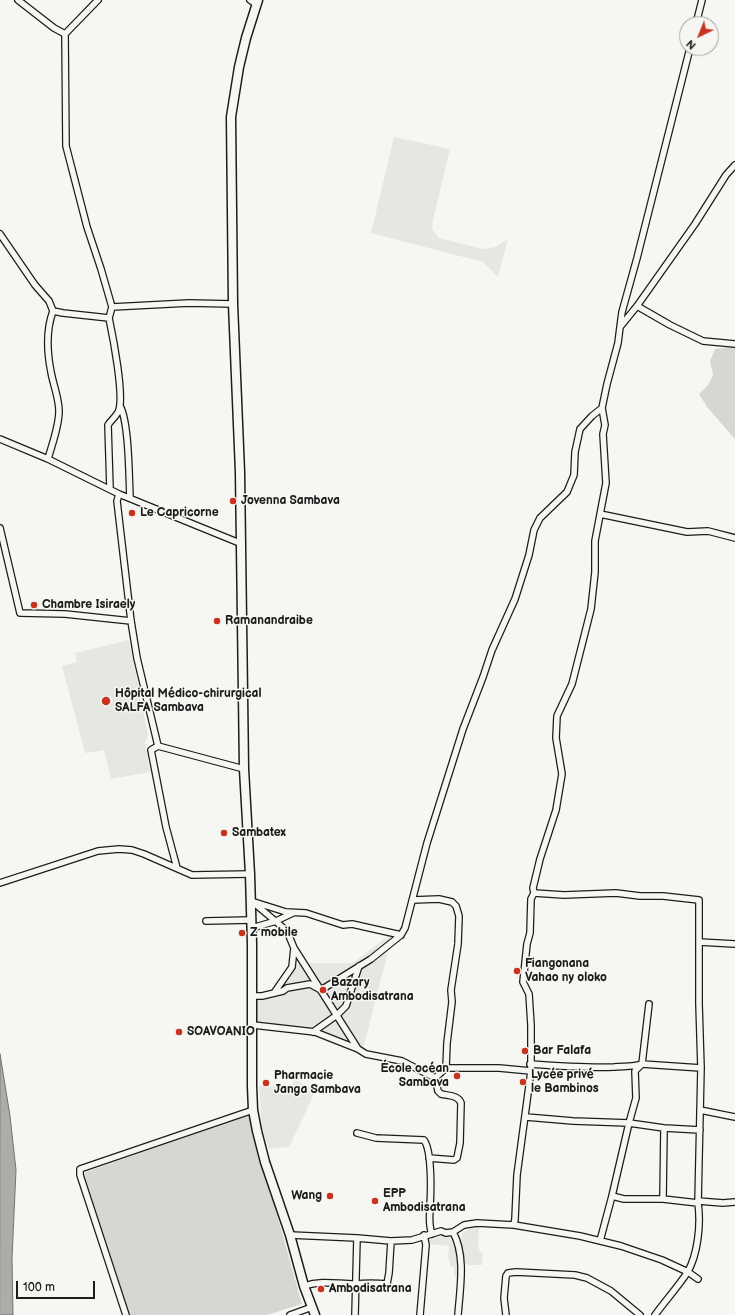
<!DOCTYPE html>
<html>
<head>
<meta charset="utf-8">
<style>
  body { margin:0 }
  #map { position:relative; width:735px; height:1315px; overflow:hidden; background:#f6f6f2; font-family:"Balsamiq Sans",sans-serif }
  canvas { display:block }
  .north { position:absolute; left:679px; top:16px; width:40px; height:40px; box-sizing:border-box; background:#f6f6f2; border:1px solid #9f9f9c; border-radius:50%; rotate:223deg; font-size:11px; font-weight:700; line-height:16px; text-align:center; color:#1c1c1c }
  .north::after { content:''; display:block; margin:auto; width:14px; height:18px; background:#c8321e; clip-path:polygon(50% 0,100% 100%,50% 72%,0 100%) }
  .scale { position:absolute; left:16px; top:1281px; width:79px; height:18px; box-sizing:border-box; border:2px solid #1c1c1c; border-top:0; padding-left:5px; font-size:12px; line-height:14px; white-space:nowrap; color:#1c1c1c; -webkit-text-stroke:3px #f6f6f2; paint-order:stroke }
</style>
</head>
<body>
<div id="map">
<canvas width="735" height="1315"></canvas>
<div class="north">N</div>
<div class="scale">100 m</div>
</div>
<script>
const context = document.querySelector('canvas').getContext('2d');
context.lineJoin = 'round';
function paint(path, color) {
  context.fillStyle = color;
  context.fill(path, 'evenodd');
}
function stroke(path, color, width, dash) {
  context.strokeStyle = color;
  context.lineWidth = width;
  context.lineCap = dash ? 'butt' : 'round';
  context.setLineDash(dash || []);
  context.stroke(path);
}
function drawText(font, color, halo, rows, align = 'center') {
  context.font = font + ' "Balsamiq Sans",sans-serif';
  context.lineWidth = 3;
  context.setLineDash([]);
  context.textBaseline = 'middle';
  context.strokeStyle = halo;
  context.fillStyle = color;
  for (const [text, x, y, turn = 0] of rows) {
    context.save();
    context.translate(x, y);
    context.rotate((+turn || 0) * Math.PI / 180);
    context.textAlign = isNaN(turn) ? turn : align;
    if (halo) context.strokeText(text, 0, 0);
    context.fillText(text, 0, 0);
    context.restore();
  }
}
const built = new Path2D(`
  M394 137 450 149 433 220 432 229 439 238 483 249 496 247 508 239 498 277 483 262 371 233Z
  M129 640 148 735 145 743 150 772 111 779 104 750 85 753 62 666 77 662 75 653Z
  M393 932 362 1053 309 1033 255 1028V993H263L273 988 290 966 308 963H353Z
  M295 1080 316 1090 289 1147 269 1149 262 1129 259 1086 272 1087 275 1084 290 1087Z
  M479 1226 478 1248 483 1254 482 1265H469L465 1264 461 1245 462 1233 468 1229Z
  M442 1236 453 1237 458 1245 459 1278 454 1276V1268L450 1266V1260L448 1259 449 1246 430 1244 428 1238Z`);
const green = new Path2D(`
  M735 347V439L707 407 699 394 709 384 713 375 710 361 715 349Z
  M249 1115 302 1304 267 1315H130L84 1174 86 1172Z`);
const water = new Path2D(`
  M0 1054 10 1116 16 1170 12 1258 13 1315H0Z`);
const street = new Path2D(`
  M18 0 54 28 65 34
  M98 0 65 34 66 146 87 227 101 269 112 307 109 318C113 337 124 394 119 410 117 416 111 420 108 425L110 489
  M250 0 256 4
  M696 24 702 0
  M0 234 35 285 49 301 53 311 63 313 109 318
  M637 306 670 325 703 341 735 344
  M112 307 189 303 233 304
  M620 327 622 312 637 258 690 48
  M120 406C129 422 129 477 130 498
  M0 439 48 459 119 494 242 544
  M48 459C52 444 59 427 59 411 59 398 53 384 51 372 47 352 46 330 53 311
  M119 494 117 501 131 621 137 658 158 746 244 769
  M600 514 687 532 708 531 735 538
  M0 528 20 613 65 614 131 621
  M158 746 151 750 166 827 177 868
  M0 883 98 851 119 849 132 850 144 854 192 875 250 874
  M534 893 564 895 616 893 640 896H663L699 900V1004L701 1068 698 1203C701 1224 698 1255 687 1273 677 1288 665 1301 655 1315
  M413 900 439 899 452 902 456 906 459 916 458 944 451 990 452 1002 447 1043 446 1068
  M251 901 286 912 306 913 343 925 352 924 401 935
  M254 903 287 931 294 948 292 967 274 993
  M206 921 252 920
  M252 928 276 921 293 913
  M699 942 735 944
  M294 948 358 1049
  M252 996H262L283 991 287 988 310 984 321 990 371 959 401 935 405 928 427 843 463 729 483 677 492 650 515 599 529 555 534 530 540 518 567 492 574 475 575 452 580 429 592 416 602 408
  M649 1004 642 1064 635 1071 636 1098 629 1123 612 1196 624 1199H663L698 1203
  M253 1025 315 1032 358 1049 366 1054 402 1061 435 1078 446 1068H499L531 1071
  M313 1032 337 1015 346 1006 359 966
  M530 1064C558 1066 586 1068 614 1067 624 1066 633 1067 642 1064L701 1068
  M700 1110 735 1117
  M526 1117 573 1121 629 1123 664 1128 700 1130
  M357 1133 376 1138 424 1140C432 1151 431 1191 430 1206 430 1216 428 1224 432 1234
  M429 1158 454 1160 457 1158 460 1143 461 1103C458 1095 449 1096 441 1094L438 1091 435 1078
  M663 1199 664 1128
  M698 1201 723 1203 735 1202
  M514 1225 515 1219 517 1175 531 1071V1025L529 994 523 982 527 944 530 933 531 899 534 893 533 888 540 859 556 810 562 774 556 738 557 716 572 684 591 609 595 572V541L606 483 603 434 605 425 602 408 607 384 618 343 620 327 637 306 695 224 726 175 735 165
  M453 1232C466 1256 460 1288 458 1315
  M290 1235 357 1238 391 1241 412 1240 441 1231 446 1233 453 1232 464 1225 477 1223 514 1225 580 1236 621 1246 662 1260 688 1272 698 1279
  M600 1241 612 1196
  M304 1286C322 1280 337 1284 355 1284 366 1283 376 1283 387 1284L389 1273 391 1241
  M126 1315 80 1175V1169L253 1110
  M290 1315 312 1307
  M355 1315 357 1238
  M420 1315 426 1245 424 1235
  M506 1315 504 1298 506 1276 508 1273 516 1272 575 1275 587 1278 611 1291 640 1315`);
const secondary = new Path2D(`
  M258 0 246 38 239 67 231 117 233 304 240 472 244 769 250 874 252 944V1086L253 1110 257 1131 265 1162 290 1235 304 1286 315 1315`);
const markers = [
  [233,501,4,"#c8321e"],
  [132,513,4,"#c8321e"],
  [34,605,4,"#c8321e"],
  [217,621,4,"#c8321e"],
  [106,701,5,"#c8321e"],
  [224,833,4,"#c8321e"],
  [242,933,4,"#c8321e"],
  [517,971,4,"#c8321e"],
  [323,990,4,"#c8321e"],
  [179,1032,4,"#c8321e"],
  [525,1051,4,"#c8321e"],
  [457,1076,4,"#c8321e"],
  [523,1082,4,"#c8321e"],
  [266,1083,4,"#c8321e"],
  [330,1196,4,"#c8321e"],
  [375,1201,4,"#c8321e"],
  [321,1289,4,"#c8321e"]
];
const poiNames = [
  ["Jovenna Sambava",241,501],
  ["Le Capricorne",140,513],
  ["Chambre Isiraely",42,605],
  ["Ramanandraibe",225,621],
  ["Hôpital Médico-chirurgical",115,694],
  ["SALFA Sambava",115,708],
  ["Sambatex",232,833],
  ["Z mobile",250,933],
  ["Fiangonana",525,964],
  ["Vahao ny oloko",525,978],
  ["Bazary",331,983],
  ["Ambodisatrana",331,997],
  ["SOAVOANIO",187,1032],
  ["Bar Falafa",533,1051],
  ["École océan",449,1069,"right"],
  ["Sambava",449,1083,"right"],
  ["Lycée privé",531,1075],
  ["le Bambinos",531,1089],
  ["Pharmacie",274,1076],
  ["Janga Sambava",274,1090],
  ["EPP",383,1194],
  ["Ambodisatrana",383,1208],
  ["Wang",322,1196,"right"],
  ["Ambodisatrana",329,1289]
];
paint(built, '#e6e6e2');
paint(green, '#d6d6d2');
paint(water, '#acaca9');
stroke(water, '#727271', 1);
stroke(street, '#1c1c1c', 8);
stroke(secondary, '#1c1c1c', 11);
stroke(street, '#f6f6f2', 5.5);
stroke(secondary, '#f6f6f2', 8);
for (const [x, y, r, color] of markers) {
  const dot = new Path2D();
  dot.arc(x, y, r, 0, 2 * Math.PI);
  context.fillStyle = color;
  context.fill(dot);
  stroke(dot, '#f6f6f2', 1.5);
}
drawText('bold 12px', '#1c1c1c', '#f6f6f2', poiNames, 'left');
</script>
</body>
</html>
